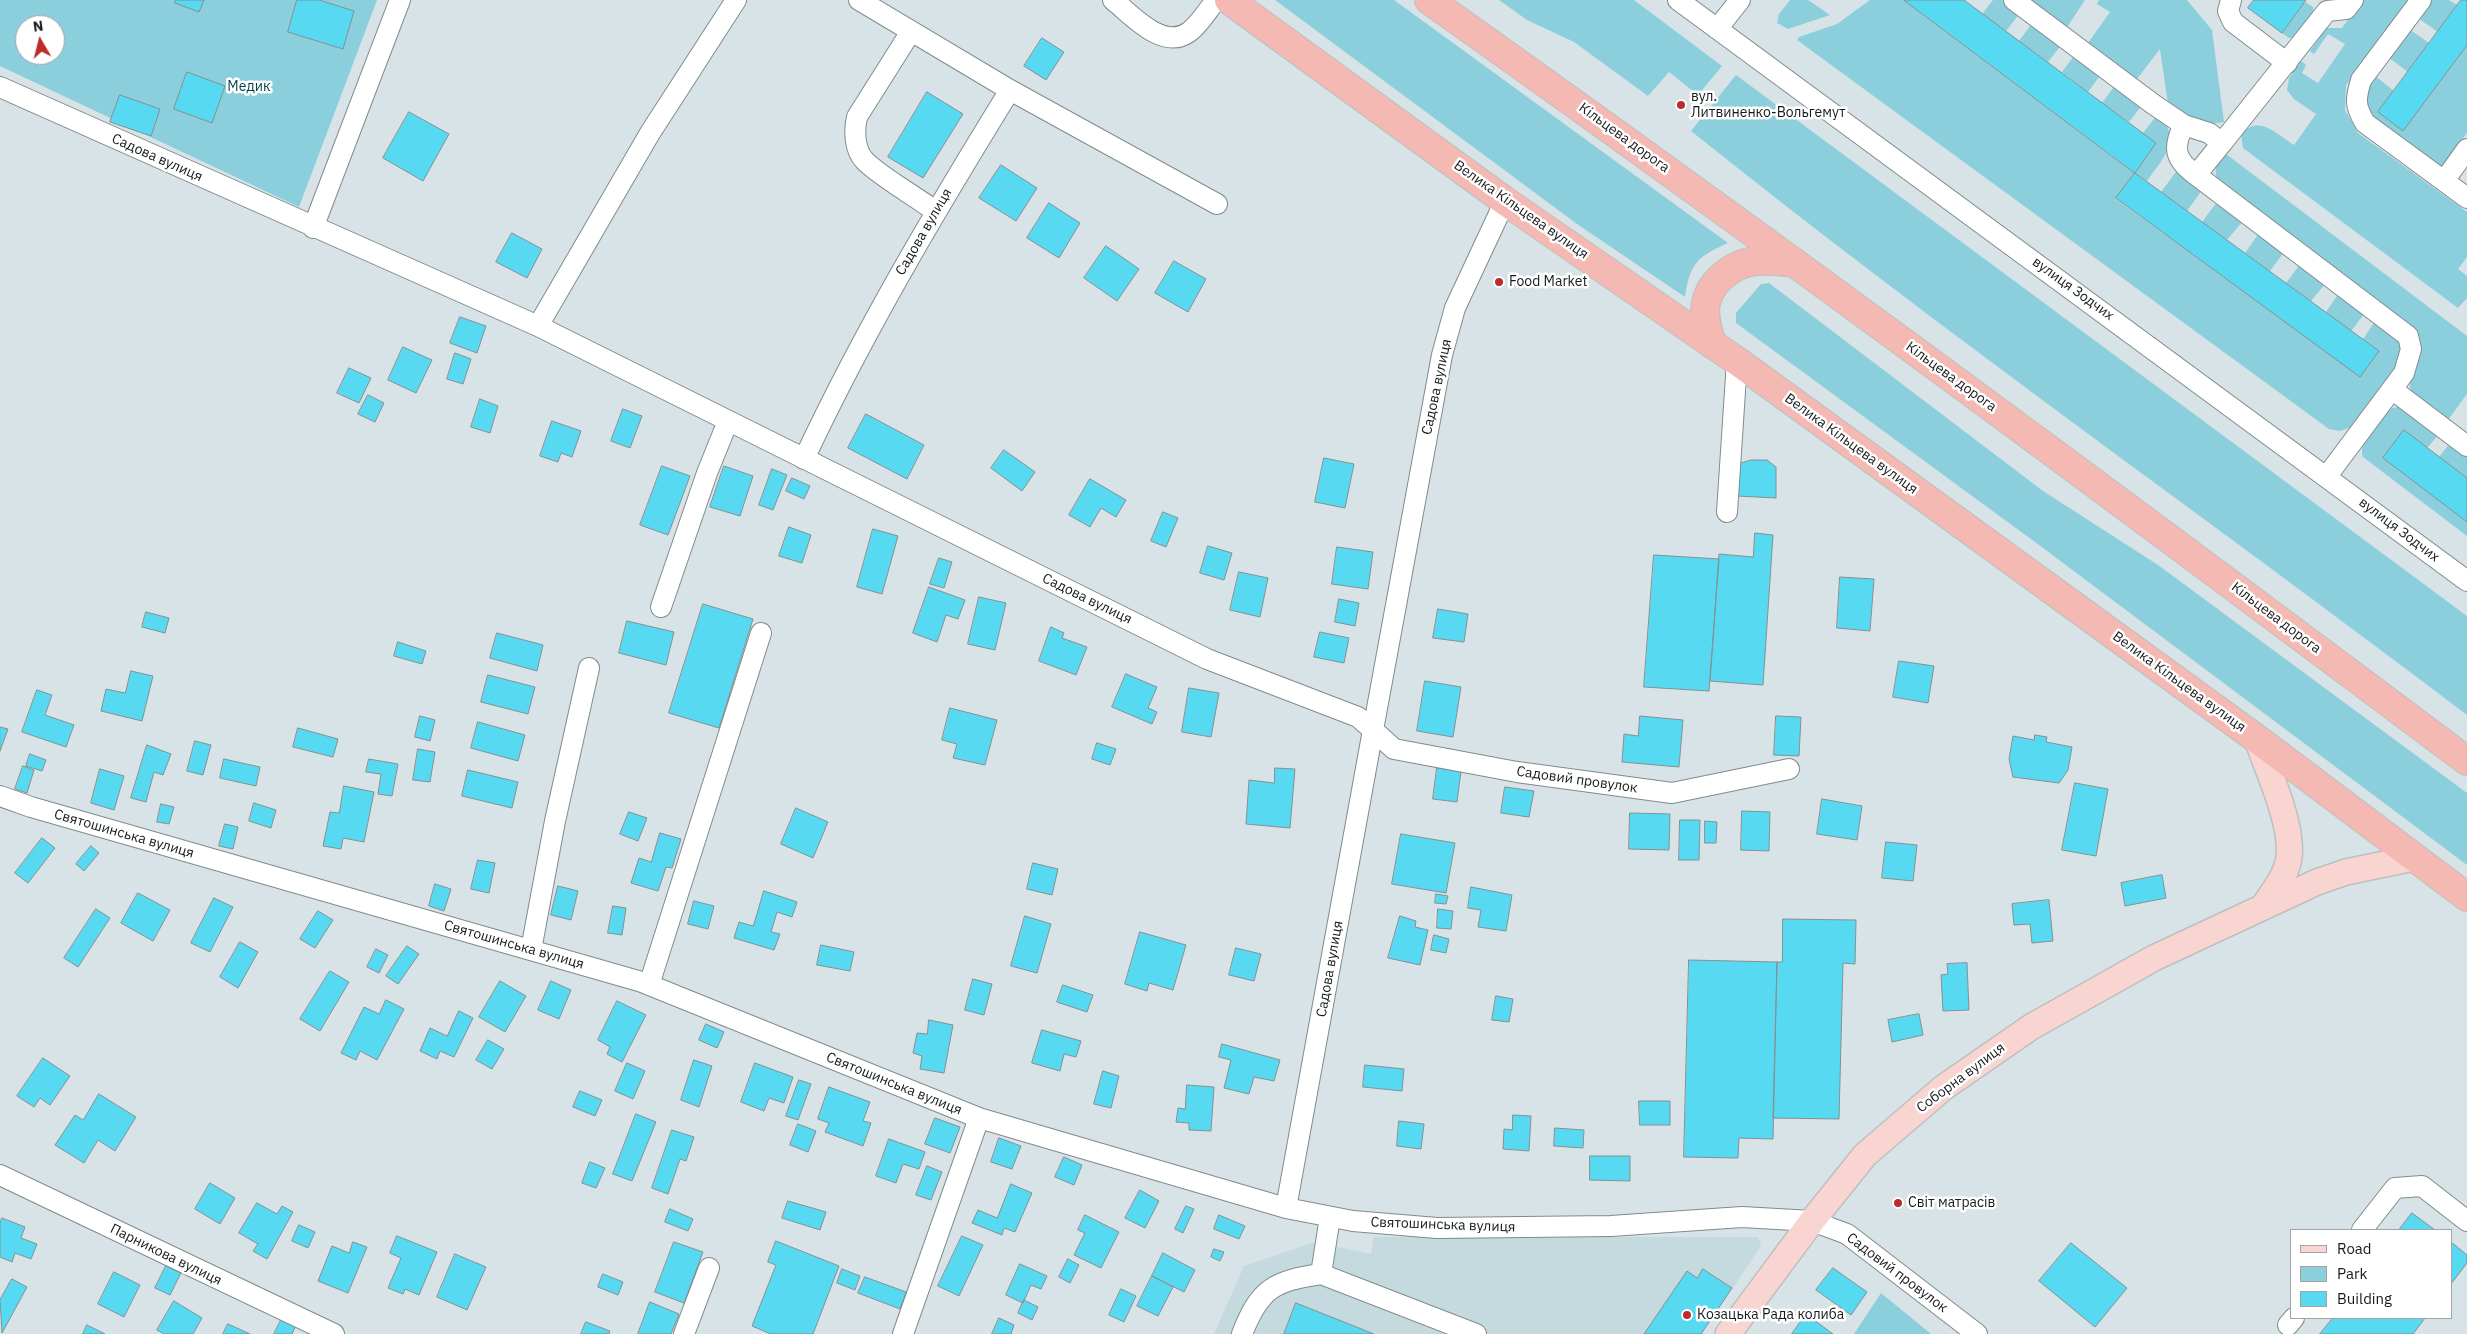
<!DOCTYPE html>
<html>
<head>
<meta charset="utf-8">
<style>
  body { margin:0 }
  #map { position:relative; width:2467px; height:1334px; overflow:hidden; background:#d7e3e6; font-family:"IBM Plex Sans",sans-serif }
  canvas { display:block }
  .legend { position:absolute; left:2290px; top:1229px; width:162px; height:90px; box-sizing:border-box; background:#fff; border:1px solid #a2a3a4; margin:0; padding:6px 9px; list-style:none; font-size:15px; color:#161a1b }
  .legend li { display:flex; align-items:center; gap:10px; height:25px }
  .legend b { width:25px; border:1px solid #a2a3a4 }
  .north { position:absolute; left:15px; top:15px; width:50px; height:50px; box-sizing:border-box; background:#fff; border:1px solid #a2a3a4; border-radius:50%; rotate:352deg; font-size:14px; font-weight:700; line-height:20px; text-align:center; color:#161a1b }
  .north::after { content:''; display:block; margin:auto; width:18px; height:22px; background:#bb2c2d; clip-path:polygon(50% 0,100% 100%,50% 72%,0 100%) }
</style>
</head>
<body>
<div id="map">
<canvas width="2467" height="1334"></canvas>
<ul class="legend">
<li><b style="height:6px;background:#f9d5d1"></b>Road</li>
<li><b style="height:14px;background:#8bcfdd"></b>Park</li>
<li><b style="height:14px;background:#57d9f2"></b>Building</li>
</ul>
<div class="north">N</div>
</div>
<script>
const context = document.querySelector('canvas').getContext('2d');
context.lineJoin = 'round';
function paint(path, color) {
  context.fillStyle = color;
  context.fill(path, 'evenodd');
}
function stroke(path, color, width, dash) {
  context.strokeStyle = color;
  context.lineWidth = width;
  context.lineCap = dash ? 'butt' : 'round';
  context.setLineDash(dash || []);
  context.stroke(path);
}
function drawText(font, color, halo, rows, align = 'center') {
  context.font = font + ' "IBM Plex Sans",sans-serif';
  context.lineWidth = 5;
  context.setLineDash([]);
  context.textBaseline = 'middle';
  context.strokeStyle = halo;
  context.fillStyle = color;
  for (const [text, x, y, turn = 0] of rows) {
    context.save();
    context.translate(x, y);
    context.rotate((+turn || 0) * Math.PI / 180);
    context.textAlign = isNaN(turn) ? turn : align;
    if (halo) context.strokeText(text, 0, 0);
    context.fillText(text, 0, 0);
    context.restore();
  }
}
const built = new Path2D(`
  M1374 1237H1758L1761 1246 1702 1334H1214L1244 1266 1315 1242 1371 1254Z`);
const green = new Path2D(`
  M0 0H377L299 207 0 66ZM25 25H55V55H25Z
  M1275 0H1394L1728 243C1697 257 1690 263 1685 297L1577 224Z
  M1499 0H1634L1722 66 1698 95 1669 72 1648 96 1574 42 1527 20Z
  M1790 0H1808L1830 15 1788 29 1777 23 1779 14Z
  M1870 0H1904L2134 173 2156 143 2143 133 2157 115C2185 139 2162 159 2147 181L2135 173 2116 199 2360 376 2379 351 2363 339 2376 320 2401 339 2403 352 2397 372 2352 427 2340 431 2329 429 1797 40 1799 37 1837 24Z
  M1993 0H2002L2020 13 2006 31 1982 14Z
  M2027 0H2085L2066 29Z
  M2099 0H2187L2212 30 2224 122C2198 127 2189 117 2168 104L2160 49 2137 79 2088 43 2110 12 2097 4Z
  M2362 0H2412L2346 85 2345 110 2358 133 2467 212V257L2458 269 2467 276V298L2458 308 2243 148 2241 134C2260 114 2276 134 2294 145L2316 114 2294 99 2287 90 2289 78 2301 61 2306 65 2302 73 2318 83 2345 44 2328 34 2314 54 2310 51 2326 28H2342Z
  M2431 0H2449L2457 5 2438 32 2418 18Z
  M2305 2 2313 7 2314 14 2296 37 2289 38 2282 33Z
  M2033 22 2062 44 2048 62 2019 41Z
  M2409 29 2429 43 2408 72 2388 57Z
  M2467 45V133L2440 169 2374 119C2361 101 2366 94 2374 75L2394 91 2378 112 2403 131Z
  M2076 53 2102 73 2088 92 2062 72Z
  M1736 75 2467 616V715C2209 519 1944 334 1691 131Z
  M2116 84 2143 104 2129 122 2102 103Z
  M2226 154 2467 336V394L2448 420C2438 413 2425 406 2416 397 2396 377 2433 358 2416 332L2216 179C2215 167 2217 162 2226 154Z
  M2176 172 2202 190 2187 211 2161 192Z
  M2217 202 2243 221 2227 240 2202 222Z
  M2259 233 2285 251 2270 271 2245 253Z
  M2301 263 2326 283 2311 301 2286 283Z
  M1769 283 2043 491 2158 565 2467 793V865L2039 545 1736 323V313L1761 284Z
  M2339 293 2365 313 2351 331 2326 312Z
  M2405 406 2439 434 2427 448 2404 431 2383 458 2467 522V536L2363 457C2357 439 2381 421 2392 408Z
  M2450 443 2467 456V478L2439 457Z
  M1881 1293 1931 1334H1854Z`);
const building = new Path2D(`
  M176 0H204L199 12 175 3Z
  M297 0H319L354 11 343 49 288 32Z
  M1904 0H1964L2156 143 2135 173Z
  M2254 0H2306L2282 33 2248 8Z
  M2461 0H2467V45L2403 131 2378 112Z
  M1042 38 1064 52 1046 80 1024 66Z
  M187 72 225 86 212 123 174 109Z
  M927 92 963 114 923 178 888 157Z
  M120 95 160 109 151 136 110 122Z
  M409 112 449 134 423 181 383 158Z
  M1001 165 1037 188 1016 221 979 198Z
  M2135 173 2379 351 2360 377 2116 198Z
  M1049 203 1080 223 1059 258 1027 238Z
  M512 233 542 249 527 278 496 262Z
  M1106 246 1139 269 1117 301 1084 278Z
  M1174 261 1206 279 1188 312 1155 293Z
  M460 317 486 326 477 353 450 343Z
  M403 347 432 360 416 393 388 380Z
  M455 353 471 359 463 384 447 379Z
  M349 368 371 378 359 403 337 393Z
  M368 395 384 403 375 422 358 414Z
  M480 399 498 406 490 433 471 427Z
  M623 409 642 416 630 448 611 441Z
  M866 414 924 445 907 479 848 448Z
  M552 421 581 431 572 457 561 453 558 462 540 456Z
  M2404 430 2467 478V522L2383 458Z
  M1004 450 1035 472 1022 491 991 468Z
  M1324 458 1354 464 1345 508 1315 502Z
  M1751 460H1767L1776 467V498L1737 496 1739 464Z
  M662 466 690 476 668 535 640 525Z
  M724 466 753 476 740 516 710 507Z
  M772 469 787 475 773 510 759 505Z
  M792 478 810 486 804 499 786 491Z
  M1090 479 1126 500 1116 517 1101 508 1090 527 1069 515Z
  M1163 512 1178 518 1166 547 1151 541Z
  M789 527 811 535 802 563 779 556Z
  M873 529 898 536 882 594 857 587Z
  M1755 533 1773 535 1763 685 1710 681 1719 554 1753 557Z
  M1208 546 1232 553 1224 580 1200 573Z
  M1337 547 1373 552 1368 589 1332 584Z
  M1654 555 1719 559 1709 691 1644 687Z
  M939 558 952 562 944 588 930 584Z
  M1239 572 1268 578 1260 617 1230 610Z
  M1840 577 1874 579 1870 631 1837 628Z
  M929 587 965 600 958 619 946 615 937 642 913 633Z
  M979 597 1006 603 995 650 968 644Z
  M1339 599 1359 603 1355 626 1335 622Z
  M703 604 753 619 719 728 669 713Z
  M1438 609 1468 614 1464 642 1433 638Z
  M146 612 169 618 165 633 142 627Z
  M627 621 674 632 666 665 619 653Z
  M1051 627 1064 633 1062 638 1087 647 1076 675 1039 661Z
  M1320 632 1349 638 1344 663 1314 657Z
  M497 633 543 645 537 671 490 658Z
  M398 642 426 651 422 664 394 656Z
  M1899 661 1934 666 1928 703 1893 697Z
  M131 671 153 676 142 721 101 711 106 689 125 693Z
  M1126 674 1157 687 1148 708 1157 712 1152 724 1112 707Z
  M488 675 535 687 528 714 481 702Z
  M1425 681 1461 687 1453 737 1417 731Z
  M1189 688 1219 693 1211 737 1182 732Z
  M37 690 52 695 45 715 74 725 66 747 22 732Z
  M950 708 997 720 985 765 953 758 957 744 942 740Z
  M420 716 435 720 430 741 415 737Z
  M1640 716 1683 720 1679 767 1622 762 1624 734 1638 736Z
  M1776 716 1801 717 1799 756 1774 755Z
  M478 722 525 735 518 761 471 748Z
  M0 727 8 729 0 751Z
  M298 728 338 739 333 757 293 747Z
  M2035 735 2047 737 2046 742 2072 747 2068 770 2059 783 2013 777 2009 759 2013 736 2034 740Z
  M195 741 211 745 203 775 187 771Z
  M1097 743 1116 749 1110 765 1092 759Z
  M147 745 171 754 163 775 154 772 146 802 131 798Z
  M418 749 435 752 430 782 413 780Z
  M30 754 46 760 42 771 26 766Z
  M224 759 260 767 256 786 220 778Z
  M369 759 398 764 392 796 378 794 381 774 366 772Z
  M23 766 34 770 27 793 15 789Z
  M1275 768 1295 769 1290 828 1246 824 1249 780 1274 783Z
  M1437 768 1461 771 1457 802 1433 799Z
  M100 769 124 776 114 810 91 803Z
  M468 770 518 782 512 808 462 796Z
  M2075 783 2108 789 2096 856 2062 850Z
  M344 786 374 792 364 842 343 838 341 849 323 846 330 812 339 813Z
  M1505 787 1534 791 1529 817 1501 813Z
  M1822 799 1862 806 1857 840 1817 834Z
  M254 803 276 810 271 828 249 821Z
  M161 804 174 807 169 824 157 822Z
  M796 808 828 822 813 858 781 844Z
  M1742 811 1770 812 1769 851 1741 850Z
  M629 812 647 818 638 841 620 834Z
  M1630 813 1670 814 1669 850 1629 849Z
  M1680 820H1700L1699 860H1679Z
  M1705 821 1717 822 1716 843H1705Z
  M225 824 238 827 233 849 219 846Z
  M660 833 681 839 672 868 666 867 658 891 631 883 639 858 651 862Z
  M1401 834 1455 843 1446 893 1392 884Z
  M42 838 55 848 28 883 15 873Z
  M1886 842 1917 845 1913 881 1882 878Z
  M91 846 99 853 84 871 76 864Z
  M478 860 495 863 489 893 471 889Z
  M1033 863 1058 869 1052 895 1027 889Z
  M2162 875 2166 898 2125 906 2121 883Z
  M435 884 451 889 444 911 429 906Z
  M558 886 578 891 571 920 551 915Z
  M1471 887 1512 895 1506 931 1478 927 1481 910 1468 908Z
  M764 891 797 902 792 917 777 912 771 932 780 934 774 950 734 938 739 922 753 926Z
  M138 893 170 910 153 941 121 923Z
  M1436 894 1448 896 1446 904 1435 903Z
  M214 898 233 907 210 952 191 943Z
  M2049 900 2053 941 2032 943 2030 924 2014 925 2012 904Z
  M694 901 714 906 708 929 688 924Z
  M613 906 626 908 622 935 608 933Z
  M96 909 110 918 78 967 64 958Z
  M1438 909 1453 911 1451 929 1437 928Z
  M318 911 333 920 315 948 300 939Z
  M1025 916 1051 924 1037 973 1011 966Z
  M1400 916 1416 921 1415 927 1428 930 1420 965 1388 958Z
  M1783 919 1856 920 1855 964 1843 963 1839 1119 1773 1118 1777 962H1782Z
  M1140 932 1186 945 1173 990 1149 983 1147 991 1125 984Z
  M1434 935 1449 939 1446 953 1431 950Z
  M240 942 258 952 238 988 220 977Z
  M821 945 854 952 850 971 817 965Z
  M407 946 419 954 398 984 386 976Z
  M1236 948 1261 954 1254 981 1229 975Z
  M376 949 388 955 379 973 367 967Z
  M1689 960 1777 962 1773 1139 1739 1138 1738 1158 1684 1157Z
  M1967 963 1969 1010 1943 1011 1941 975 1948 974 1947 964Z
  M330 971 349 982 320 1031 300 1019Z
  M973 979 992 984 984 1015 965 1010Z
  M500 981 526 996 505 1032 479 1017Z
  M551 981 571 990 559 1019 538 1010Z
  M1063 985 1093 995 1087 1012 1057 1002Z
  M1496 996 1513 999 1509 1022 1492 1020Z
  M386 1000 404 1009 377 1060 360 1051 356 1060 341 1053 364 1007 379 1014Z
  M617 1001 646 1015 622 1062 607 1054 610 1047 598 1040Z
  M459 1011 473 1018 454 1057 440 1051 437 1059 420 1051 430 1028 447 1036Z
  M1919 1014 1923 1035 1892 1042 1888 1020Z
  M929 1020 953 1025 944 1073 920 1069 922 1056 913 1053 917 1033 927 1034Z
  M706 1024 724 1032 717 1048 699 1040Z
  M1042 1030 1081 1041 1076 1057 1064 1054 1060 1071 1032 1063Z
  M488 1040 504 1049 492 1069 476 1060Z
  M1222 1044 1280 1060 1274 1081 1254 1077 1249 1094 1224 1088 1231 1060 1219 1057Z
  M43 1058 70 1076 50 1105 40 1098 34 1107 17 1096Z
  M694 1060 712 1066 699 1107 681 1100Z
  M627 1063 645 1071 633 1099 615 1091Z
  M755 1063 793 1077 784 1103 769 1098 764 1111 741 1102Z
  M1365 1065 1404 1069 1402 1091 1363 1087Z
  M1103 1071 1119 1076 1111 1108 1094 1104Z
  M799 1080 811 1084 798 1120 786 1116Z
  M1187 1085 1214 1087 1211 1131 1189 1130V1123L1176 1122 1178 1108 1185 1109Z
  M829 1087 870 1102 863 1121 871 1123 863 1146 825 1132 829 1123 818 1119Z
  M580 1091 602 1100 595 1116 573 1107Z
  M99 1094 136 1117 115 1151 98 1140 84 1163 55 1145 75 1115 83 1120Z
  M1639 1101H1670V1125H1640Z
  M636 1114 656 1122 632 1181 613 1174Z
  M1513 1115 1531 1116 1529 1151 1503 1149 1504 1129 1512 1130Z
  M935 1118 960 1127 950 1153 925 1144Z
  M1399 1121 1424 1124 1421 1149 1397 1146Z
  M798 1124 816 1131 808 1152 790 1145Z
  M1555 1128 1584 1130 1583 1148 1554 1146Z
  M672 1130 694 1137 686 1161 680 1159 668 1194 652 1188Z
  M999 1138 1021 1146 1012 1169 991 1162Z
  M889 1139 925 1152 919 1169 903 1164 896 1183 876 1176Z
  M1590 1156H1630V1181L1590 1180Z
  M1064 1157 1082 1165 1074 1185 1055 1177Z
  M590 1162 605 1168 596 1188 582 1183Z
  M927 1166 942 1172 931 1200 916 1195Z
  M210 1183 235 1198 220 1224 195 1209Z
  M1011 1184 1032 1193 1015 1232 1004 1228 1002 1235 972 1223 978 1210 997 1218Z
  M1140 1190 1159 1201 1145 1228 1125 1218Z
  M788 1201 826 1212 820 1230 782 1218Z
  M257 1203 277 1214 282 1206 293 1212 267 1259 253 1251 258 1244 239 1233Z
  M1186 1206 1194 1209 1183 1233 1175 1229Z
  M670 1209 693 1219 688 1231 665 1222Z
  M2412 1213 2435 1230H2399Z
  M1085 1215 1119 1232 1101 1268 1074 1255 1085 1233 1078 1230Z
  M1219 1215 1245 1226 1239 1239 1214 1229Z
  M2 1218 25 1227 21 1238 37 1244 31 1259 15 1253 12 1262 0 1257V1224Z
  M299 1225 315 1232 308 1248 292 1241Z
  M397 1236 437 1252 419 1295 405 1289 403 1294 388 1288 401 1258 390 1253Z
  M962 1236 983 1245 959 1296 938 1286Z
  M776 1241 839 1266 813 1334H771L752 1326 776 1265 768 1262Z
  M353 1242 367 1247 348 1293 318 1281 332 1246 349 1253Z
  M674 1242 703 1252 684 1303 655 1292Z
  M2451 1242 2467 1255V1263L2451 1284Z
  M2071 1243 2127 1288 2095 1327 2039 1281Z
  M1214 1249 1224 1252 1220 1261 1211 1257Z
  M1163 1253 1195 1270 1184 1292 1152 1276Z
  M455 1254 486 1267 467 1310 437 1297Z
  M1068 1259 1079 1265 1070 1283 1059 1277Z
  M1020 1264 1047 1276 1041 1289 1031 1285 1023 1303 1006 1295Z
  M166 1266 181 1273 170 1295 155 1288Z
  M1833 1268 1867 1292 1851 1315 1816 1290Z
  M842 1269 860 1276 855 1290 837 1283Z
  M1703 1269 1732 1288 1701 1334H1644L1687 1271 1697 1278Z
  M114 1272 140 1285 124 1317 98 1304Z
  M603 1274 623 1282 618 1295 598 1287Z
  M1152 1276 1173 1287 1158 1316 1137 1306Z
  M865 1277 906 1292 900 1309 858 1293Z
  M12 1279 27 1287 2 1333 0 1300Z
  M1121 1289 1136 1296 1124 1322 1109 1315Z
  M1024 1300 1038 1307 1032 1320 1018 1313Z
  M174 1301 202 1318 193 1334H164L157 1330Z
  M650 1302 679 1314 671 1334H638Z
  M1296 1303 1374 1334H1284Z
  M1806 1314 1833 1334H1792Z
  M282 1318 296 1325 292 1334H274Z
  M999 1318 1014 1325 1011 1334H992Z
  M2333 1318H2425L2413 1334H2320Z
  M586 1322 610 1331 609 1334H581Z
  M228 1324 250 1334H223Z
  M87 1325 105 1334H83Z`);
const minor = new Path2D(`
  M859 0 1010 90 1217 204
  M1113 0C1132 15 1163 51 1189 32 1199 25 1208 10 1216 0
  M1678 0 2467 581
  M2014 0 2153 104 2184 125 2209 133 2222 143 2196 175C2175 160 2172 148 2184 125
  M2231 0 2228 11 2233 22 2287 63
  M2421 0 2361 80C2355 100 2355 106 2365 123L2467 198
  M1717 29 1740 0
  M910 33 857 117C854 130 854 150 865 161 881 177 915 196 935 211
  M0 87 538 326 1207 659 1358 717 1373 730 1286 1208
  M2222 143 2327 11 2346 9 2353 0
  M2196 175 2408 336 2411 349 2404 373 2327 476
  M2444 181 2467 149
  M1505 201 1455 308 1442 355 1373 730 1394 749 1517 772 1672 793 1789 769
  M313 228 400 0
  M538 326 650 133 736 0
  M2393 390 2467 446
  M804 459C864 331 936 210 1010 90
  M1727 512 1737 361
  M661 607 707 473 728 421
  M0 796 31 807 642 982 979 1118 1286 1208 1353 1221 1437 1228 1611 1226 1742 1217 1812 1221 1847 1234 1977 1334
  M531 950 555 821 589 668
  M649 985 761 633
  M0 1175 334 1334
  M1330 1217 1321 1274 1476 1334
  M2362 1230 2395 1188 2422 1186 2467 1221
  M2288 1325 2294 1318
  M684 1334 709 1268
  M903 1334 979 1118
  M1242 1334C1260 1288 1274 1281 1321 1274`);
const major = new Path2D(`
  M2257 739C2268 771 2293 824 2289 857 2287 875 2273 892 2263 907
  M1728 1334 1812 1221 1865 1155 1943 1088 2031 1027 2154 958 2317 882 2346 872 2414 858`);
const highway = new Path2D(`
  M1229 0 1505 201 1737 361 2257 739 2467 897
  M1429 0C1779 248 2124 504 2467 761
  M1712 344C1708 331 1703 316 1706 303 1711 279 1737 261 1760 261 1772 260 1784 262 1795 263`);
const markers = [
  [1681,105,5,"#bb2c2d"],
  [1499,282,5,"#bb2c2d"],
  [1898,1203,5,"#bb2c2d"],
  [1687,1315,5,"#bb2c2d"]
];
const parkNames = [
  ["Медик",249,87]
];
const poiNames = [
  ["вул.",1691,97],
  ["Литвиненко-Вольгемут",1691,113],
  ["Food Market",1509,282],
  ["Світ матрасів",1908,1203],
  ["Козацька Рада колиба",1697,1315]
];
const streetNames = [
  ["Кільцева дорога",1624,138,36],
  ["Садова вулиця",157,158,24],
  ["Велика Кільцева вулиця",1521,210,35],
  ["Садова вулиця",924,232,-60],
  ["вулиця Зодчих",2073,289,36],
  ["Кільцева дорога",1951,377,36],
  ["Садова вулиця",1437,387,-78],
  ["Велика Кільцева вулиця",1851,444,36],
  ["вулиця Зодчих",2399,530,37],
  ["Садова вулиця",1087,599,26],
  ["Кільцева дорога",2276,618,37],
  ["Велика Кільцева вулиця",2179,682,36],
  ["Садовий провулок",1577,780,8],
  ["Святошинська вулиця",124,834,16],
  ["Святошинська вулиця",514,945,16],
  ["Садова вулиця",1330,969,-80],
  ["Соборна вулиця",1961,1078,-37],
  ["Святошинська вулиця",894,1084,22],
  ["Святошинська вулиця",1443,1225,2],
  ["Парникова вулиця",166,1255,26],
  ["Садовий провулок",1897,1273,37]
];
paint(built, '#c4dade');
paint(green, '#8bcfdd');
paint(building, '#57d9f2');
stroke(building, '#859092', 1);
stroke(minor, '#808b8e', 22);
stroke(major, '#bebfbf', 28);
stroke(highway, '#bebfbf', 30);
stroke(minor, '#fff', 20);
stroke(major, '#f9d5d1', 25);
stroke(highway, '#f5b9b3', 28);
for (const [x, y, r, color] of markers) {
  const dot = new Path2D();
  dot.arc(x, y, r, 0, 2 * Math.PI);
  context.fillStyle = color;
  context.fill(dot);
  stroke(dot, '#fff', 2);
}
drawText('14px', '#003f4a', '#fff', parkNames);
drawText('14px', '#161a1b', '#fff', poiNames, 'left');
drawText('14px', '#161a1b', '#fff', streetNames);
</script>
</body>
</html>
